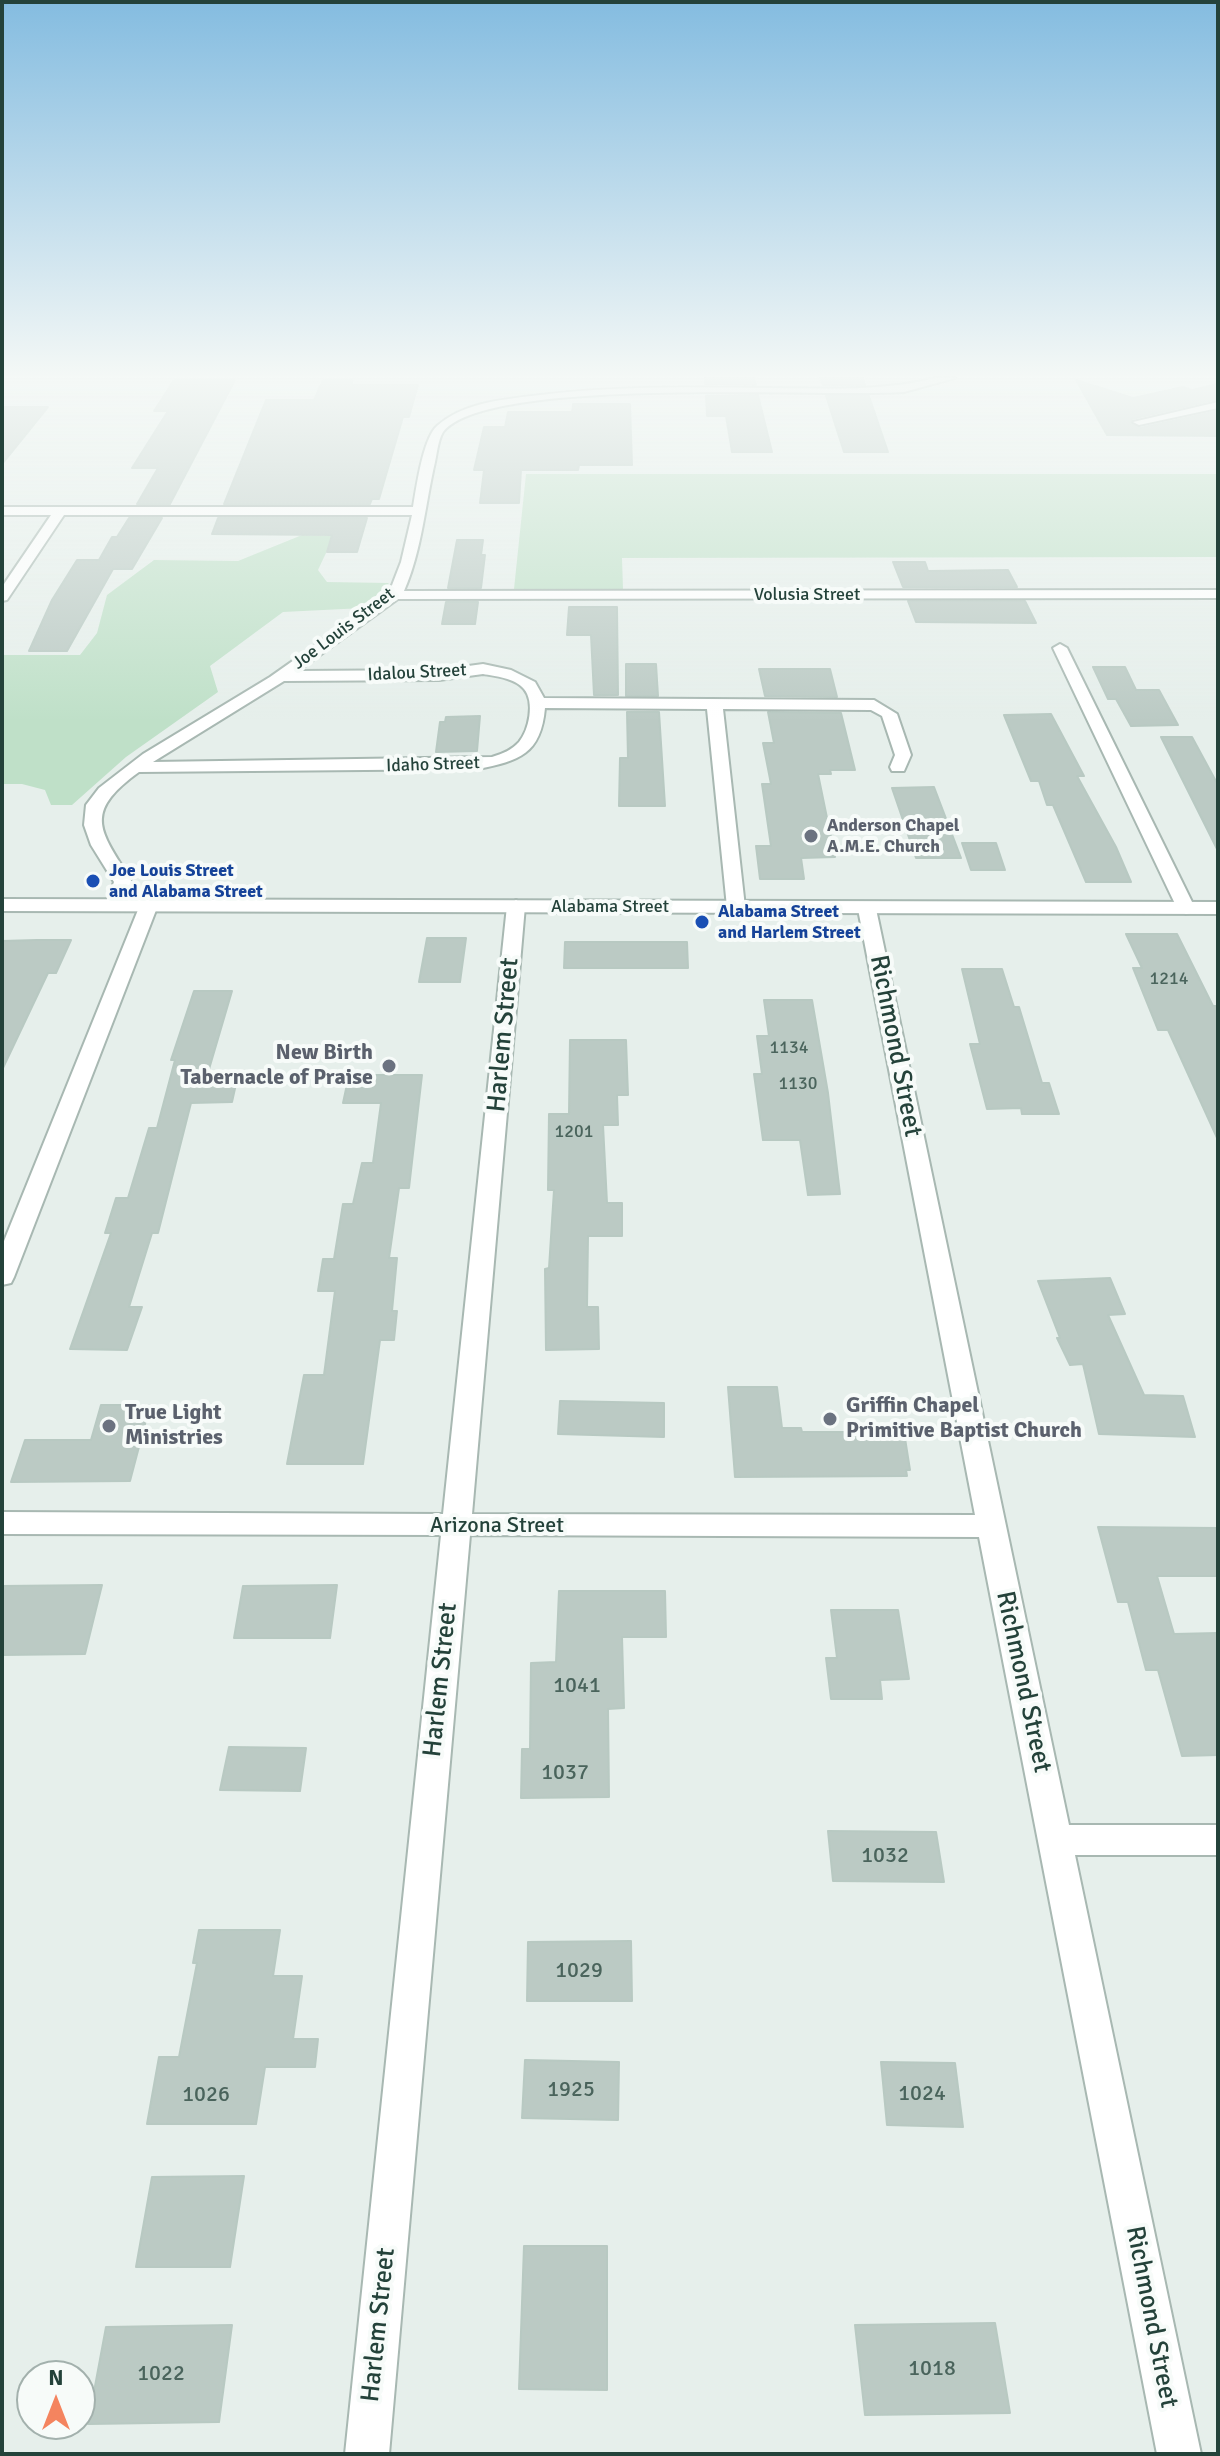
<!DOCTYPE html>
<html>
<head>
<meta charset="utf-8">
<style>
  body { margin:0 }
  #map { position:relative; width:1220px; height:2456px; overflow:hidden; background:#e6efeb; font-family:Signika,sans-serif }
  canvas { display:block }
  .frame { position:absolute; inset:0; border:4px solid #24423a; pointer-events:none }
  .north { position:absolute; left:16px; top:2360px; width:80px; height:80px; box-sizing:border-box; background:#f7fbf9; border:2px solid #a3b1ad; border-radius:50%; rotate:0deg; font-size:22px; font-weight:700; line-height:32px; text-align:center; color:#24423a }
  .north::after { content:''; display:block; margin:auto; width:28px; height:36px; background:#f4845f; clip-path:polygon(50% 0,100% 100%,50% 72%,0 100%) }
</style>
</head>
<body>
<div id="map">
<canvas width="1220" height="2456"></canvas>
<div class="frame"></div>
<div class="north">N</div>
</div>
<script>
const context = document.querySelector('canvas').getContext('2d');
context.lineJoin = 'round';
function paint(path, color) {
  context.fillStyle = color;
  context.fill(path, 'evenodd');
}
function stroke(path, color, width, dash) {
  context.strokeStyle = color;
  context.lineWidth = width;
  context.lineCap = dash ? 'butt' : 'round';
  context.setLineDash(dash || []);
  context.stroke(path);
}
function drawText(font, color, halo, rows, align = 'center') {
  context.font = font + ' Signika,sans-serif';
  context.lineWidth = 8;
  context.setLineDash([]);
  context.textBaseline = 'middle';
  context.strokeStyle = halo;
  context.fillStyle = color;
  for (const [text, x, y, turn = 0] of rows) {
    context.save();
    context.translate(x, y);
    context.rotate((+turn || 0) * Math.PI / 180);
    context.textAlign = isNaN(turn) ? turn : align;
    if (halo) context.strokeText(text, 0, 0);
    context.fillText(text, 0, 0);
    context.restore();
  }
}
const green = new Path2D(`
  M526 474H1218V557L622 558 623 589H514Z
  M302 535 334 536 318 570 327 582 389 583 364 608 283 612 210 666 218 692 126 757 72 805H51L45 790 22 784H2V655H80L97 633 107 595 154 560 238 561Z`);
const building = new Path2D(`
  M705 378H754L756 385 705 384Z
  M820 378H863L865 385H823Z
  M174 380H235L170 504H137L158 468H132L168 411H154Z
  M323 380H353L351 385H418L409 417H403L379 499H372L370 504H224L266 400H314Z
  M1076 380 1133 398 1183 387 1192 390 1218 384V399L1132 419 1130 423 1140 428 1218 411V436L1107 435Z
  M758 395 772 452H732L726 416H707L706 396Z
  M826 396H869L888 452H844Z
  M573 404H630L632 465H579L578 470H521L519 503H480L484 470H474L484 427H505L508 412H572Z
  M2 407H48L2 464Z
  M129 518H162L132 569H113L67 651H29L52 600 77 560H99L112 537H117Z
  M218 518H367L357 552H327L332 535 212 534Z
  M457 540H483L481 555H485L481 588H448Z
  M893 562H925L928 571 1008 570 1017 587H903Z
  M908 601H1025L1036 623 916 622Z
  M446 602H478L475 624H442Z
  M569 607H617L618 695H594L591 635H567Z
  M626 664H656L658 696H626Z
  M1093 667H1125L1136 690H1159L1178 725 1131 726 1116 699H1108Z
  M759 669H830L837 697 765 696Z
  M627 712H659L665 806H619L620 758H628Z
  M768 712 841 713 855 770H830L831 774H818L835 857 801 858 804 879H760L756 846H771L762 784H771L763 743H774Z
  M1051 714 1084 776H1077L1116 847 1131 882H1086L1053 805H1047L1039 781H1031L1004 715Z
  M480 716 477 751 436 752 440 722H445L446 717Z
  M1161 737H1192L1218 785V851Z
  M934 787 961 858H916L892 788Z
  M962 843H996L1005 870H971Z
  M1126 934H1177L1213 1006H1218V1140L1168 1030H1158L1133 968H1142Z
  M427 938H466L460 982H419Z
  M37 940H71L56 973H48L2 1070V941Z
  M565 942H687L688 968H564Z
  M962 969H1002L1014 1007H1019L1042 1083H1049L1059 1114H1022L1021 1108 987 1109 970 1044H980Z
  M194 991H232L207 1076 238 1075 232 1102 191 1103 158 1233H152L129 1307H142L127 1350 70 1349 111 1233H105L116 1198H128L149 1128H157L175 1060H171Z
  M764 1000H812L828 1093 840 1194 808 1195 800 1140H763L754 1074H762L757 1036H769Z
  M570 1040H626L628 1095H617L618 1125H603L607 1203H622V1236H588L587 1307H598L599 1349 546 1350 545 1269 549 1268 554 1190H548L549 1114H569Z
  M349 1075H422L409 1188H399L389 1258H397L392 1311H397L394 1340H380L363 1464H287L304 1375H324L335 1291H318L323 1259H334L343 1204H353L362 1163H373L381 1103H343Z
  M1110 1278 1125 1314 1108 1315 1144 1395 1183 1396 1195 1437 1099 1434 1083 1364 1070 1365 1057 1338H1060L1038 1281Z
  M728 1387H777L782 1428H801L802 1432H904L910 1470H906L907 1476 735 1477Z
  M560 1401 664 1403V1437L558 1434Z
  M101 1405H150L130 1481 11 1482 25 1440H91Z
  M1098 1527 1218 1528V1576H1157L1174 1634 1218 1633V1755L1182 1756 1158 1670H1146L1128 1602H1118Z
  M102 1585 85 1654 2 1655V1586Z
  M337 1585 330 1638H234L243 1586Z
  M559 1591H665L666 1637H622L624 1708 608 1709 609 1797 521 1798 522 1749H530L531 1663 556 1662Z
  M831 1610H898L909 1679 880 1680 882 1699H831L826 1658H837Z
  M229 1747 306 1748 300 1791 220 1790Z
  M828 1831 936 1832 944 1882 833 1881Z
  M199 1930H280L273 1976H302L293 2039H318L315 2067H265L256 2124H147L159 2057H179L197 1963H193Z
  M631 1941 632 2001H527L528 1942Z
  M525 2060 619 2062 618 2120 522 2118Z
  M881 2062 955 2063 963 2127 887 2125Z
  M244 2176 230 2267H136L152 2177Z
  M524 2246H607V2390L519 2389Z
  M995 2323 1010 2413 865 2415 855 2325Z
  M232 2325 219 2422 88 2424 106 2327Z`);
const minor = new Path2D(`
  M936 378H955L904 392C822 398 488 375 443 432 438 440 437 453 435 462 425 505 422 550 404 591L1218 590V598L398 599 298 671 439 670 483 664 511 670 535 682 544 698 874 700 897 714 911 755 904 771H892L890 767 895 755 882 716 871 710 723 709 745 907 736 913 727 907 707 709 545 708C541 754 519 761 478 769L139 772C81 814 101 831 132 882L121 909 114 911 105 905 114 882 91 845 84 825 86 805 99 788 143 754 270 677 389 593 401 562 412 515H64L7 600 2 601V587L51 515H2V507H413C416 489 423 438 437 426 464 402 506 399 540 395 615 386 691 387 766 388 823 388 880 392 936 378ZM483 674C495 676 515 678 524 689 535 702 529 730 519 742 512 750 502 754 492 757L153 762 284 681 439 680Z
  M1218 402V408L1139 425 1133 422Z
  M1060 644 1067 648 1195 908 1193 912 1186 914 1177 908 1053 648Z
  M149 899 158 905 14 1277 11 1283 2 1285V1246L140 905Z
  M516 900 525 906 472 1514 975 1515 858 909 867 903 876 909 1069 1825H1218V1855H1075L1201 2454H1157L979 1537 470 1535 389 2454H345L441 1535 2 1534V1512L443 1514 507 906Z`);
const tertiary = new Path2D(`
  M2 899 1218 902V914L2 911Z`);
const markers = [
  [811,836,8,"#6b7280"],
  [93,881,8,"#1a4fb4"],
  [702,922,8,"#1a4fb4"],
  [389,1066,8,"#6b7280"],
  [830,1419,8,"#6b7280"],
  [109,1426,8,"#6b7280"]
];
const farStreetnames = [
  ["Volusia Street",807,595],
  ["Joe Louis Street",344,629,-37],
  ["Idalou Street",417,673,-3],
  ["Idaho Street",433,765,-2],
  ["Alabama Street",610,907]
];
const farWorshipnames = [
  ["Anderson Chapel",827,826],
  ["A.M.E. Church",827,847]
];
const farTransitnames = [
  ["Joe Louis Street",109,871],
  ["and Alabama Street",109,892],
  ["Alabama Street",718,912],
  ["and Harlem Street",718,933]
];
const numberNames = [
  ["1214",1169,979],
  ["1134",789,1048],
  ["1130",798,1084],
  ["1201",574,1132]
];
const worshipNames = [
  ["New Birth",373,1053,"right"],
  ["Tabernacle of Praise",373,1078,"right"],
  ["Griffin Chapel",846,1406],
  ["Primitive Baptist Church",846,1431],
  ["True Light",125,1413],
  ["Ministries",125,1438]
];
const streetNames = [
  ["Arizona Street",497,1526]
];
const nearNumbernames = [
  ["1041",577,1686],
  ["1037",565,1773],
  ["1032",885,1856],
  ["1029",579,1971],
  ["1925",571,2090],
  ["1024",922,2094],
  ["1026",206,2095],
  ["1018",932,2369],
  ["1022",161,2374]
];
const nearStreetnames = [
  ["Harlem Street",504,1035,-85],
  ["Richmond Street",895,1046,79],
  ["Harlem Street",441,1680,-84],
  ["Richmond Street",1023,1682,78],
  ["Richmond Street",1151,2317,79],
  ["Harlem Street",379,2325,-84]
];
paint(green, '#bfe0c8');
paint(building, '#bbcac4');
stroke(building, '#b8c9c2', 2);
stroke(minor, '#a8b8b2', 4);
stroke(tertiary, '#a8b8b2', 4);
paint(minor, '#fff');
paint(tertiary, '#fff');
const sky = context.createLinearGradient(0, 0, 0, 722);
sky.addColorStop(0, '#84bce0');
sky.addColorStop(0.52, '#f4f8f6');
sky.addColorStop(1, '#f4f8f600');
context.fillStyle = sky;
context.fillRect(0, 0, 1220, 722);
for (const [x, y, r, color] of markers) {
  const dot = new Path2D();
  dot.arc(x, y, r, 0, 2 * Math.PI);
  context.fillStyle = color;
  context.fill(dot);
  stroke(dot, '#f7fbf9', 3);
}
drawText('18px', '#24423a', '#f7fbf9', farStreetnames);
drawText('bold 18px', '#5b616d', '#f7fbf9', farWorshipnames, 'left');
drawText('bold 18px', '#164399', '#f7fbf9', farTransitnames, 'left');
drawText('18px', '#4a645c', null, numberNames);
drawText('bold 22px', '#5b616d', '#f7fbf9', worshipNames, 'left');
drawText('22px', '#24423a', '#f7fbf9', streetNames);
drawText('22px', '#4a645c', null, nearNumbernames);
drawText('26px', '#24423a', '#f7fbf9', nearStreetnames);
</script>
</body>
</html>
